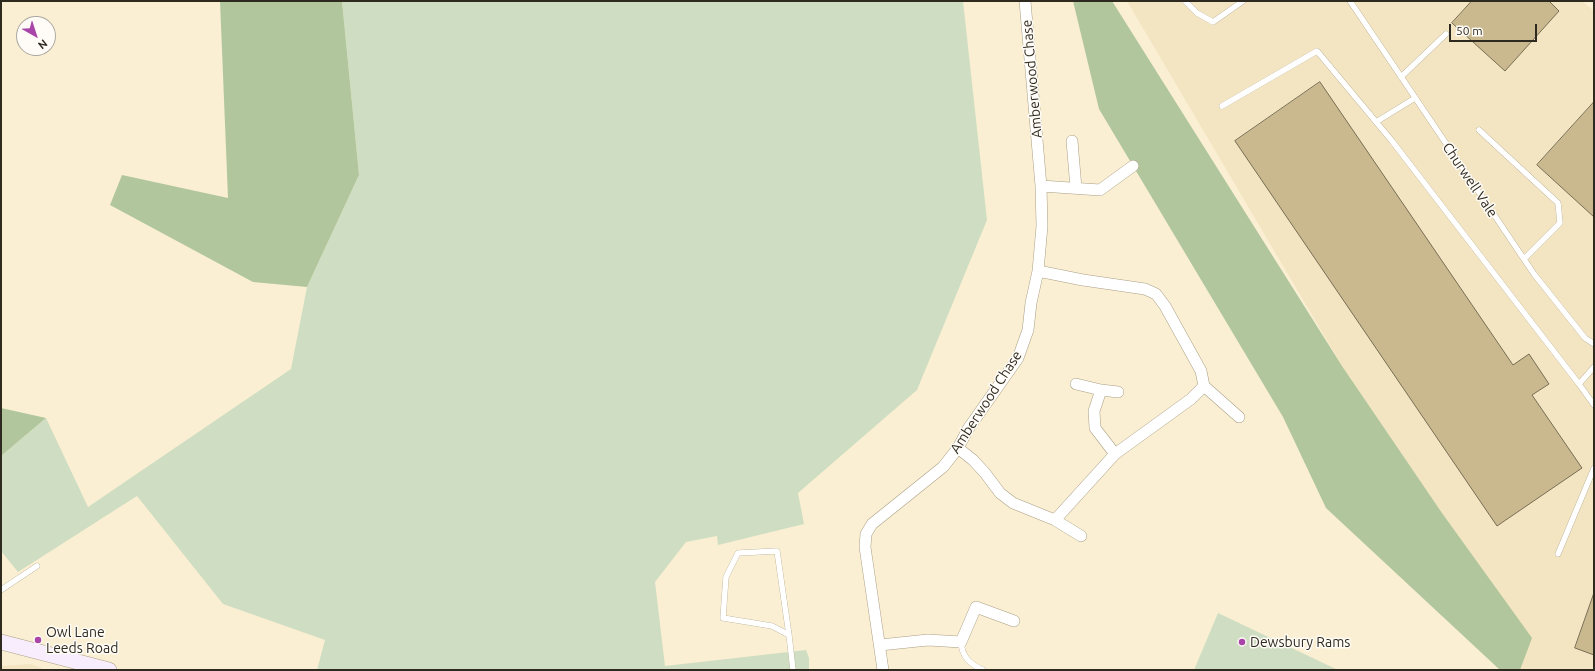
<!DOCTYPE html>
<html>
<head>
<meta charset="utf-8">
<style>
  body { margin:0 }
  #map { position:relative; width:1595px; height:671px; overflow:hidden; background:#faefd3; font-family:Ubuntu,sans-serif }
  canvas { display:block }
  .frame { position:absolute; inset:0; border:2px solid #2e2a20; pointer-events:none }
  .north { position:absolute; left:16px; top:16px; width:40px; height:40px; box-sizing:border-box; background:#fffcf7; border:1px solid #aba8a1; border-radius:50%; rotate:141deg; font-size:11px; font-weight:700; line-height:16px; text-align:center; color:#2e2a20 }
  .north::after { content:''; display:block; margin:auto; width:14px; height:18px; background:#a944a8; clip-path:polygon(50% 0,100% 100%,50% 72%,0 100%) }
  .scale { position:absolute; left:1449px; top:24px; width:88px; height:18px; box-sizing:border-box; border:2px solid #2e2a20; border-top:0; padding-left:5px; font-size:12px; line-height:14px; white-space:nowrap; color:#2e2a20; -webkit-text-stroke:3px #fffcf7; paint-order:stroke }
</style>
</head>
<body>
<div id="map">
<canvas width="1595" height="671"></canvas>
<div class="frame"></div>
<div class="north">N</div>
<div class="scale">50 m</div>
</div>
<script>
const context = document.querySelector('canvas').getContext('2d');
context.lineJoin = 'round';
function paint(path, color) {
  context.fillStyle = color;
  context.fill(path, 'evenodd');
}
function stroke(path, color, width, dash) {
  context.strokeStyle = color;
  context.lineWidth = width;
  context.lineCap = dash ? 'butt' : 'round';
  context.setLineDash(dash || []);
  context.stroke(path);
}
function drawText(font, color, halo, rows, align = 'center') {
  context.font = font + ' Ubuntu,sans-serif';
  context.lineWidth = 3;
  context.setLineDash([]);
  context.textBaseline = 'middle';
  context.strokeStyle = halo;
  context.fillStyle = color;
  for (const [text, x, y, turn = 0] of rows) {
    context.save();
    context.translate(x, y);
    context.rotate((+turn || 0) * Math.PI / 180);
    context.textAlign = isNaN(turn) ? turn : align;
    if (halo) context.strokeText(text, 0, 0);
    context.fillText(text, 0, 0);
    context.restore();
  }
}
const built = new Path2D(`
  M1127 1H1582L1594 11V670H1520L1531 638 1442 513 1342 366Z
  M31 664 46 670H1V666Z`);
const green = new Path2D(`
  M342 1H963L987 220 917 390 798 493 804 524 718 545 717 536 686 542 655 582 665 666 806 650 809 658V670H317L325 640 223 604 137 496 18 572 1 551V456L46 418 88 507 291 369 307 287 359 175Z
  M1218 613 1338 670H1194Z`);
const forest = new Path2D(`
  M220 1H342L359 175 307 287 253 282 110 205 122 175 228 198Z
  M1073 1H1112L1342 366 1442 513 1532 638 1520 670H1500L1326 508 1283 417 1099 109Z
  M1 408 46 418 1 456Z`);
const building = new Path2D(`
  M1472 1H1549L1559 11 1505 71 1452 23Z
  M1320 82 1513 365 1529 354 1549 384 1532 395 1582 468 1497 526 1235 141Z
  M1594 102V217L1537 165Z
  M1594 593V655L1575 648Z`);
const lane = new Path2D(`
  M1185 1 1197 13 1213 22 1243 1
  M1350 1 1534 274 1585 338 1594 344
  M1401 77 1446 34
  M1222 106 1317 51 1392 141 1579 384
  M1376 122 1415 98
  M1479 130 1558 203 1560 223 1524 259
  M1594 367 1579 384 1594 405
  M1558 554 1594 468
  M1 590 37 566
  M789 635 772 626 723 618 726 577 738 553 777 551 789 635 793 670
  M961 642C962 657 970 664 983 670`);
const street = new Path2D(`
  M1072 141 1076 188
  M1041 186 1100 190 1133 166
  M1076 384 1101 390 1118 392
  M1204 386 1239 417
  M1101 390 1094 411 1095 428 1115 454
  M958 448 973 460 985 473 1000 493 1013 503 1055 520 1115 454 1191 399 1204 386 1201 371 1165 306 1156 294 1145 289 1083 280 1038 271
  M1055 520 1081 536
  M880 645 928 640 961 642 976 607 1014 621
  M883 670 865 547 866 534 872 524 943 467 958 448 968 429 1018 358 1028 330 1031 303 1038 271 1042 226 1041 186 1025 1`);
const secondary = new Path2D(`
  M1 642 109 670`);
const markers = [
  [38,640,4,"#a944a8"],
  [1242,642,4,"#a944a8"]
];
const streetNames = [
  ["Amberwood Chase",1032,79,-95],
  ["Churwell Vale",1470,180,56],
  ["Amberwood Chase",986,402,-57]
];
const poiNames = [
  ["Owl Lane",46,632],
  ["Leeds Road",46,648],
  ["Dewsbury Rams",1250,642]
];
paint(built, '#f3e5c2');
paint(green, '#cfdec2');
paint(forest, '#b1c69d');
paint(building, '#cab98e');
stroke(building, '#786e55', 1);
stroke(lane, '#aa9f85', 6);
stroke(street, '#aa9f85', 12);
stroke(secondary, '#aa9f85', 16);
stroke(lane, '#fff', 5.5);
stroke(street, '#fff', 11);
stroke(secondary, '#f8edfd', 15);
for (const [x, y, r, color] of markers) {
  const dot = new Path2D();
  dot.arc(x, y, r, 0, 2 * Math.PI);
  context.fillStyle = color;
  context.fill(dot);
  stroke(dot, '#fffcf7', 1.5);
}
drawText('14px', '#2e2a20', '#fffcf7', streetNames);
drawText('14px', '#2e2a20', '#fffcf7', poiNames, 'left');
</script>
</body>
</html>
